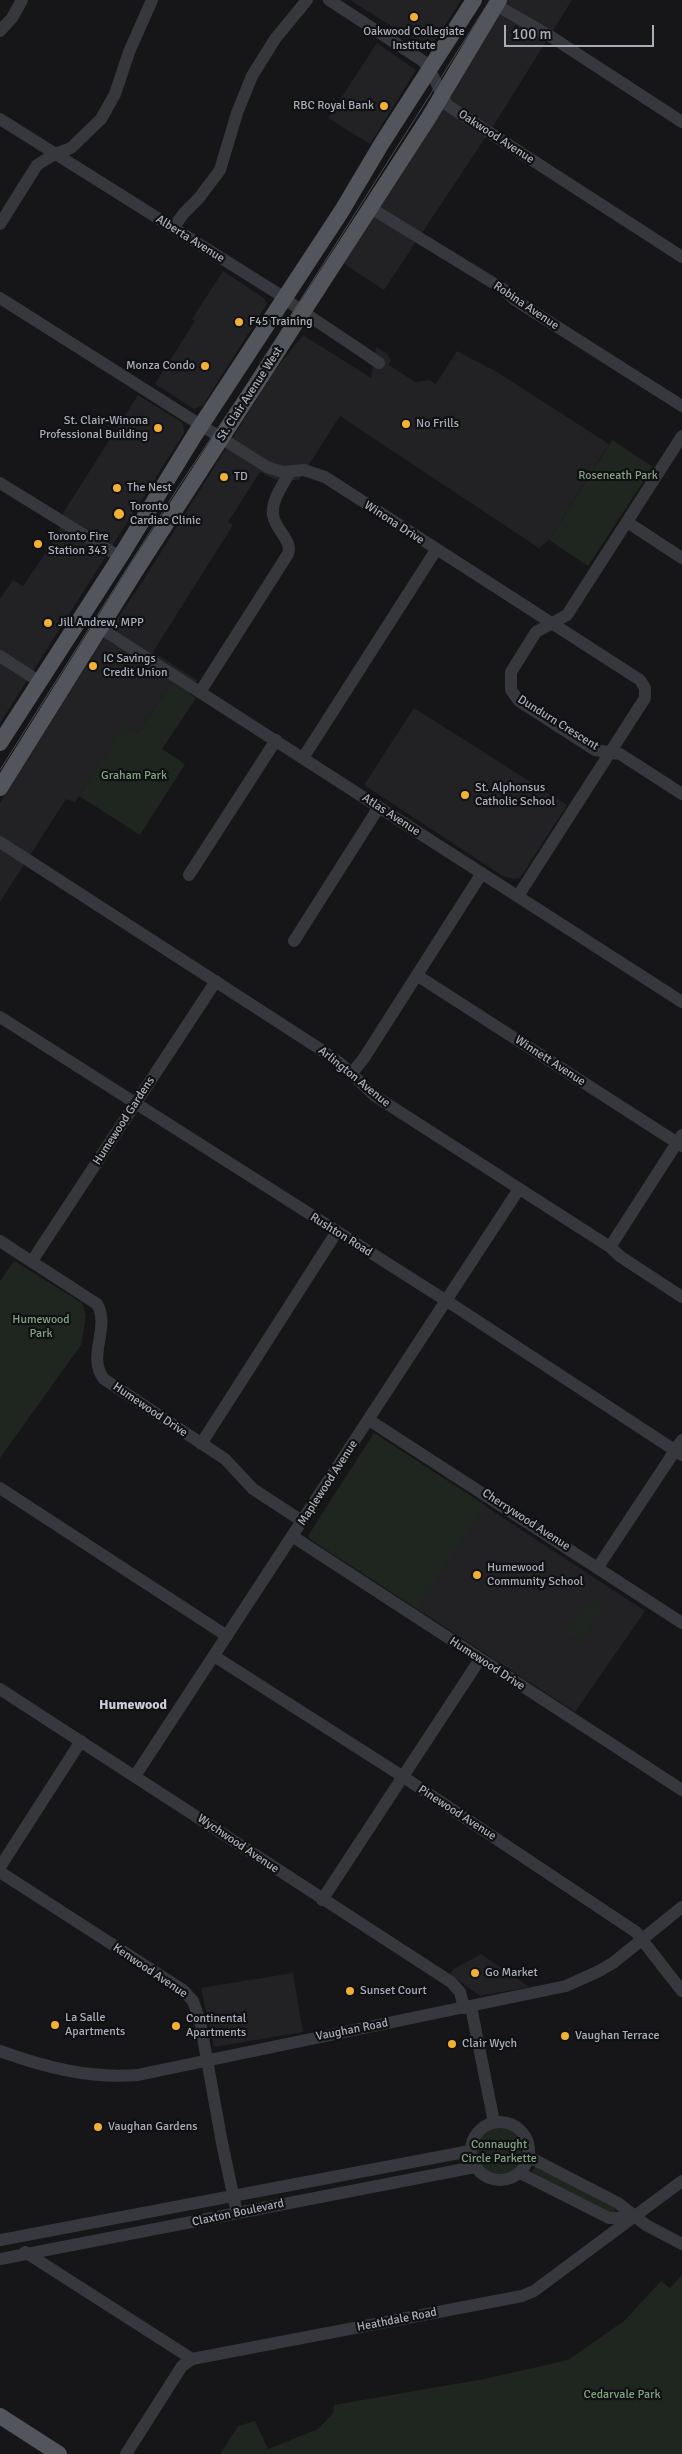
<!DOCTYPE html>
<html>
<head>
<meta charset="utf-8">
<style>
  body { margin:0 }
  #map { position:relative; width:682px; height:2454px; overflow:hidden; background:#161618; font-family:Signika,sans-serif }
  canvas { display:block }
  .scale { position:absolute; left:504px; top:25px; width:150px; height:22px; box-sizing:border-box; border:2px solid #a8adb8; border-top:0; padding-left:6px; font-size:15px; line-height:18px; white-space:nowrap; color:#a8adb8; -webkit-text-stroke:4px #111113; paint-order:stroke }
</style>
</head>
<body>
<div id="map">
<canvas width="682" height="2454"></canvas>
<div class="scale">100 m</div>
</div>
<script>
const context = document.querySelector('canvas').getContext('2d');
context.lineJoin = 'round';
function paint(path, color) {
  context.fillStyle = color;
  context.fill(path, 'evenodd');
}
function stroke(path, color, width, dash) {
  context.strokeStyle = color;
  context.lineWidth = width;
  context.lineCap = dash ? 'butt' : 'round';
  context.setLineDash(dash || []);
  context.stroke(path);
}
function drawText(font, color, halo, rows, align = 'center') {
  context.font = font + ' Signika,sans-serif';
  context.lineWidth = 4.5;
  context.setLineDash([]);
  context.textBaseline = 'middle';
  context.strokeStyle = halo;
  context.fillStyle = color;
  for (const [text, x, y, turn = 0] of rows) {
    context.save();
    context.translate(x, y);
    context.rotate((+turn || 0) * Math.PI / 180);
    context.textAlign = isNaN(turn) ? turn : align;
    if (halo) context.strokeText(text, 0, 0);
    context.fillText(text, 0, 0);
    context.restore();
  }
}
const built = new Path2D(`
  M350 0H461L439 35 431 44H420Z
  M506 0H572L497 120 384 290 343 263Z
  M377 43 416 70 370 144 328 118Z
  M223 271 264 298 267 304 203 405 194 409 155 384 195 321 192 319Z
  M303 335 371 378 376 347 387 353 391 361 389 365 415 382 429 380 436 384 457 351 497 372 609 444 549 540 539 548 340 416 299 480H276L260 472 228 522 233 525 153 652 197 680 189 694 172 683 138 733 125 726 75 802 66 799 0 902V803L102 641 141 584 275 370Z
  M138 395 183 423 184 433 0 723V599L13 580 23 586 59 533 63 513Z
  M414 708 567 805 520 878 514 879 503 876 364 785Z
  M374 1433 645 1611 575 1712 313 1541 308 1536Z
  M481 1954 529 1987 480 1996 450 1974 454 1969Z
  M293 1973 303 2032 214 2047 201 1988Z`);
const green = new Path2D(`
  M612 440 653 467 588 566 549 540Z
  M172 683 196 698 162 749 185 764 140 835 79 796 125 725 138 733Z
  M14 1261 82 1303 86 1316 81 1345 0 1458V1281Z
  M374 1433 485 1505 417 1609 313 1541 308 1536Z
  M593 1599 607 1608 588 1629 583 1641 566 1632C577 1622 581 1608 593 1599Z
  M475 2151a24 24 0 1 1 48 0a24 24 0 1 1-48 0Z
  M535 2166 615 2208V2211L611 2213 532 2172Z
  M682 2275V2454H220L238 2426 255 2421 268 2449 318 2429 333 2413 334 2405 484 2379 568 2360 624 2321 661 2281 670 2288Z`);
const minor = new Path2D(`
  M329 0 423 61 430 70 447 105 682 257
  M496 5 550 36 682 122
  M0 31 12 18 22 0
  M0 119 277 293C310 318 345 339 379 363
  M369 207 503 289 515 300 682 406
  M0 224 37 165 55 154 71 148 101 119 115 94 129 52 152 0
  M173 228 184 213 199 198 220 170 237 113 252 76 275 39 307 0
  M0 298 267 467 283 472 304 470 325 477 640 680 645 688V698L518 896
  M682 436 567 615 536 632 511 672V690L519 701 595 750 620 754 682 794
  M0 483 120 557
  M627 522 682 558
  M100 628 682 1002
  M0 656 40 682
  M200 692 288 554C293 540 275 530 273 515 271 500 283 485 290 472
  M303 758 436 550
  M0 842 320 1049 341 1064 375 1096 610 1247 621 1257 682 1297
  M189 875 276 740
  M294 941 379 807
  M418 976 682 1146
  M0 1017 453 1305 682 1455
  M352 1073 364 1058 482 873
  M0 1241 97 1304C111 1327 86 1357 104 1379L225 1459 253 1489 302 1521
  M610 1247 682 1135
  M32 1261 216 981
  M369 1420 682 1623
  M201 1444 336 1233
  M0 1488 227 1636
  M292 1536 682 1790
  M598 1567 682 1440
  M214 1656 402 1776 636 1932 682 1991
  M0 1689 451 1982 460 1992 464 2008
  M135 1776 519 1189
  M0 1867 81 1741
  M0 1872 183 1990 193 2001 200 2021 222 2143 237 2213
  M322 1900 480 1659
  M471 2007 494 2122
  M0 2051C44 2067 90 2079 137 2075L566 1986 597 1972 613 1963 682 1907
  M471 2151a29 29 0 1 1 58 0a29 29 0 1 1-58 0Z
  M529 2157 618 2203 646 2225 682 2244
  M520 2173 609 2218 634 2217
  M0 2240 470 2151
  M25 2252 192 2359
  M0 2259 475 2167
  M126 2454 182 2366 192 2359 522 2296 534 2291 682 2181`);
const major = new Path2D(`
  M0 743 120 557 194 436 341 212 382 143 474 0
  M0 788 138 567 429 117 499 0
  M0 2416 59 2454`);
const tram = new Path2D(`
  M0 770 179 486 250 380 490 0`);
const markers = [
  [414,17,5,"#f2b134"],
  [384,106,5,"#f2b134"],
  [239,322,5,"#f2b134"],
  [205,366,5,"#f2b134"],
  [406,424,5,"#f2b134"],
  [158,428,5,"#f2b134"],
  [224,477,5,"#f2b134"],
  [117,488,5,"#f2b134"],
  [119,514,6,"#f2b134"],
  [38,544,5,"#f2b134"],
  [48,623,5,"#f2b134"],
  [93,666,5,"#f2b134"],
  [465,795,5,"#f2b134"],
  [477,1575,5,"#f2b134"],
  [475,1973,5,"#f2b134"],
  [350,1991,5,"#f2b134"],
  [55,2025,5,"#f2b134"],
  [176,2026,5,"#f2b134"],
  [565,2036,5,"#f2b134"],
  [452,2044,5,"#f2b134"],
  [98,2127,5,"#f2b134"]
];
const poiNames = [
  ["Oakwood Collegiate",414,32,"center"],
  ["Institute",414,46,"center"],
  ["RBC Royal Bank",374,106,"right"],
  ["F45 Training",249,322],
  ["Monza Condo",195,366,"right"],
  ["St. Clair-Winona",148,421,"right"],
  ["Professional Building",148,435,"right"],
  ["No Frills",416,424],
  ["TD",234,477],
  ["The Nest",127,488],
  ["Toronto",130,507],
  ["Cardiac Clinic",130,521],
  ["Toronto Fire",48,537],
  ["Station 343",48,551],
  ["Jill Andrew, MPP",58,623],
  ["IC Savings",103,659],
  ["Credit Union",103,673],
  ["St. Alphonsus",475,788],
  ["Catholic School",475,802],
  ["Humewood",487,1568],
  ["Community School",487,1582],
  ["Go Market",485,1973],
  ["Sunset Court",360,1991],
  ["La Salle",65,2018],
  ["Apartments",65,2032],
  ["Continental",186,2019],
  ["Apartments",186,2033],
  ["Vaughan Terrace",575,2036],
  ["Clair Wych",462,2044],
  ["Vaughan Gardens",108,2127]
];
const streetNames = [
  ["Oakwood Avenue",496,137,33],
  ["Alberta Avenue",190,239,32],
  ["Robina Avenue",526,306,34],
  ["St. Clair Avenue West",250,394,-57],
  ["Winona Drive",394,523,33],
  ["Dundurn Crescent",558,723,32],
  ["Atlas Avenue",391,815,33],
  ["Winnett Avenue",550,1061,33],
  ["Arlington Avenue",354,1077,39],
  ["Humewood Gardens",124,1121,-57],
  ["Rushton Road",341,1235,32],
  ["Humewood Drive",150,1410,34],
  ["Maplewood Avenue",328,1483,-57],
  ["Cherrywood Avenue",526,1520,33],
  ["Humewood Drive",487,1664,33],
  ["Pinewood Avenue",457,1813,33],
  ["Wychwood Avenue",238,1844,34],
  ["Kenwood Avenue",150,1971,34],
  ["Vaughan Road",352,2030,-11],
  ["Claxton Boulevard",238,2213,-12],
  ["Heathdale Road",397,2320,-11]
];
const parkNames = [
  ["Roseneath Park",618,476],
  ["Graham Park",134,776],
  ["Humewood",41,1320],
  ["Park",41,1334],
  ["Connaught",499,2145],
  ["Circle Parkette",499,2159],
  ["Cedarvale Park",622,2395]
];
const neighbourhoodNames = [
  ["Humewood",133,1705]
];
paint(built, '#222225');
paint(green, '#1e261f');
stroke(minor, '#37383d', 12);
stroke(major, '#53555c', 16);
stroke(tram, '#4a4c52', 1);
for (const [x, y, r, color] of markers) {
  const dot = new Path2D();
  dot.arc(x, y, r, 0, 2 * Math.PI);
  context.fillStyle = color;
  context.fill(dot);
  stroke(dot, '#111113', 2);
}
drawText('12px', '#a8adb8', '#111113', poiNames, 'left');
drawText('12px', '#a8adb8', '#111113', streetNames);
drawText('12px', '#7fa381', '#111113', parkNames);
drawText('bold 14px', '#c9ccd4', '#111113', neighbourhoodNames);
</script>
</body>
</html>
